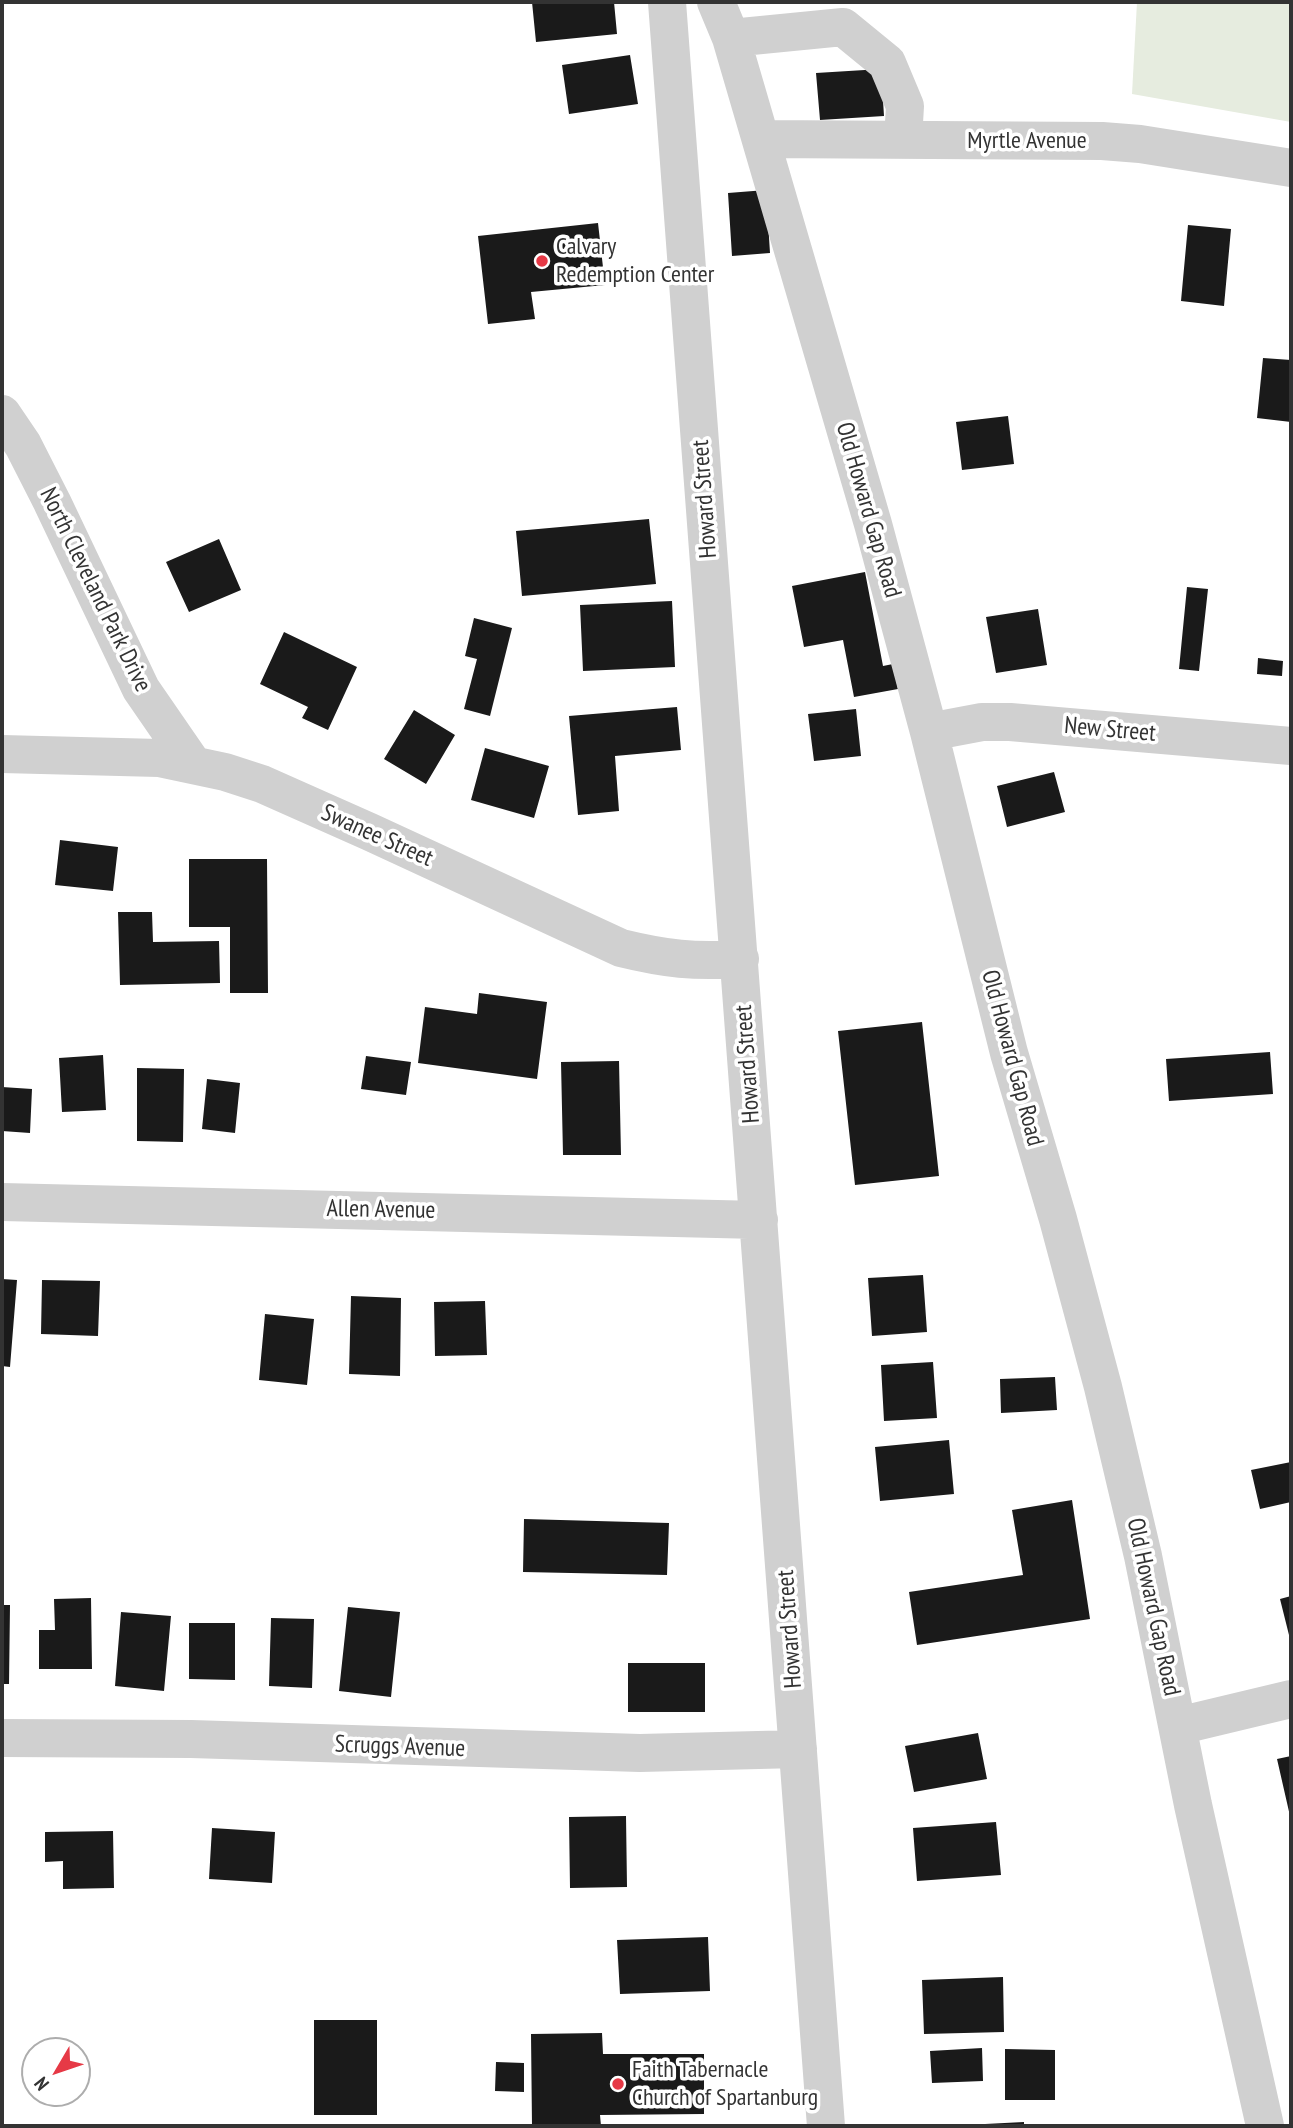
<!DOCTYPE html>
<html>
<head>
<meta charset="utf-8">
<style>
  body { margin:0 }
  #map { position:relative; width:1293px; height:2128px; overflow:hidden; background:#fff; font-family:"PT Sans Narrow",sans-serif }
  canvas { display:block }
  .frame { position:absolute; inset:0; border:4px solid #333; pointer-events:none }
  .north { position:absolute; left:21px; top:2037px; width:70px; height:70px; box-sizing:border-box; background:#fff; border:2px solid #adadad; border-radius:50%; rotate:231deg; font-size:19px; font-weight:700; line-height:28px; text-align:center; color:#333 }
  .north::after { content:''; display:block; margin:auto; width:24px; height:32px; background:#e63946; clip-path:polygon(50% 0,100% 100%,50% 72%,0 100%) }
</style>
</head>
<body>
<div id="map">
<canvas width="1293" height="2128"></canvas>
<div class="frame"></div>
<div class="north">N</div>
</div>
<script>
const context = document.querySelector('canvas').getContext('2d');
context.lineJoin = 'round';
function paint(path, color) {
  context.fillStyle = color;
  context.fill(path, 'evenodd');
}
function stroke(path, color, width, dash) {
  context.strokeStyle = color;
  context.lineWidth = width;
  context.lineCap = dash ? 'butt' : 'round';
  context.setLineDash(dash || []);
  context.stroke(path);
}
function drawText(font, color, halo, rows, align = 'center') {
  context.font = font + ' "PT Sans Narrow",sans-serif';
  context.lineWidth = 7;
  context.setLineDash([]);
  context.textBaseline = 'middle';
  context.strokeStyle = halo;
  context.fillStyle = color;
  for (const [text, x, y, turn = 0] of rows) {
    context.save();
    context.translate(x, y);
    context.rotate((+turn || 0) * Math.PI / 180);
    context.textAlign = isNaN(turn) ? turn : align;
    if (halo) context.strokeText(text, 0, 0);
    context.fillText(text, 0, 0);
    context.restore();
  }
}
const green = new Path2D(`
  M1137 2H1291V122L1132 94Z`);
const building = new Path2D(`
  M532 2H614L617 34 536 42Z
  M630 55 638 104 569 114 562 65Z
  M881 69 884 116 820 120 816 73Z
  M766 190 770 253 732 256 728 193Z
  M598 223 605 285 531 292 535 319 488 324 478 236Z
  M1188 225 1231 229 1224 306 1181 301Z
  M1263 358 1291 360V422L1257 418Z
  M1008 416 1014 464 962 470 956 422Z
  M649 519 656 584 522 596 516 531Z
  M219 539 241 590 189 612 166 562Z
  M865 572 883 666 893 664 898 689 854 697 843 640 804 647 792 586Z
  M1187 587 1208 589 1199 671 1179 669Z
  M672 601 675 667 583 671 580 605Z
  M1038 609 1047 665 996 673 986 617Z
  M474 618 512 628 490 716 464 709 477 659 465 656Z
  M284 632 357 667 328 730 302 718 308 707 260 684Z
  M1258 658 1283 661 1282 676 1257 674Z
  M677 707 681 750 615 756 619 811 578 815 569 716Z
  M856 709 861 756 814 761 808 714Z
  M414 710 455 735 426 784 384 759Z
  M485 748 549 766 534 818 471 800Z
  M1054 772 1065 812 1007 827 997 786Z
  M60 840 118 847 113 891 55 885Z
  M189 859H267L268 993H230V927H189Z
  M118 912H152L153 942 219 941 220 983 120 985Z
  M479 993 547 1002 537 1079 418 1063 425 1007 477 1014Z
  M922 1022 939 1176 855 1185 838 1031Z
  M1270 1052 1273 1094 1169 1101 1166 1059Z
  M103 1055 106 1110 62 1112 59 1058Z
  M366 1056 411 1062 406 1095 361 1089Z
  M619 1061 621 1155H563L561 1062Z
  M137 1068 184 1069 183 1142 137 1141Z
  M207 1079 240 1083 235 1133 202 1129Z
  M2 1087 32 1089 30 1133 2 1131Z
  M923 1275 927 1332 872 1336 868 1278Z
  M2 1279 17 1280 10 1367 2 1366Z
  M42 1280 100 1281 98 1336 41 1334Z
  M351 1296 401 1298 400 1376 349 1374Z
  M485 1301 487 1355 435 1356 434 1302Z
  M265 1314 314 1319 307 1385 259 1380Z
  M933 1362 937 1418 884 1421 881 1365Z
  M1055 1377 1057 1410 1001 1413 1000 1379Z
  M949 1440 954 1494 880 1501 875 1447Z
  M1291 1462V1502L1260 1509 1251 1470Z
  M1072 1500 1090 1619 917 1645 909 1592 1023 1575 1012 1510Z
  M524 1519 669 1523 667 1575 523 1572Z
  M1291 1596V1639H1290L1280 1599Z
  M91 1598 92 1669H39V1630H55L54 1599Z
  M2 1605H10L9 1684H2Z
  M348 1607 400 1612 391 1697 339 1691Z
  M121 1612 171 1616 164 1691 115 1686Z
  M271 1618 314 1619 312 1688 269 1686Z
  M189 1623H235V1680L189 1679Z
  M628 1663H705V1712H628Z
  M978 1733 987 1779 914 1792 905 1746Z
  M1291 1756V1816H1290L1277 1759Z
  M626 1816 627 1887 570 1888 569 1817Z
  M996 1822 1001 1875 917 1881 913 1828Z
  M212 1828 275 1832 272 1883 209 1879Z
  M113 1831 114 1888 63 1889V1861L45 1862V1832Z
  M708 1937 710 1991 620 1994 617 1940Z
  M1003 1977 1004 2032 924 2034 922 1980Z
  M314 2020H377V2115H314Z
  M602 2033 603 2054H704V2114L600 2115 601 2126H532L531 2034Z
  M982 2048 983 2081 932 2083 930 2051Z
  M1005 2049 1055 2050V2100H1005Z
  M496 2062 524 2063V2092L495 2091Z
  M1024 2122V2126H985V2124Z`);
const minor = new Path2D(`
  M667 2 826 2126
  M716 2 731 38 873 524 929 732 1009 1053 1058 1219 1103 1387 1143 1556 1193 1805 1265 2126
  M731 38 843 27 887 63 905 106 903 140
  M761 139 1102 141 1140 144 1291 168
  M2 414 23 445 52 502 141 689 192 763
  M929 732 982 722H1010L1291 746
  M2 754 159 758 225 772 262 784 370 832 621 948C666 959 694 962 740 959
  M2 1202 759 1220
  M1178 1726 1291 1699
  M2 1738 191 1739 640 1753 798 1749`);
const markers = [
  [542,261,7,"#e63946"],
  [618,2084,7,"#e63946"]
];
const streetNames = [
  ["Myrtle Avenue",1027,141],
  ["Howard Street",705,499,-94],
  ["Old Howard Gap Road",868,510,74],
  ["North Cleveland Park Drive",95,590,64],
  ["New Street",1110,730,5],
  ["Swanee Street",377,836,24],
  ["Old Howard Gap Road",1012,1058,75],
  ["Howard Street",748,1064,-94],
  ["Allen Avenue",381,1210,1],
  ["Old Howard Gap Road",1153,1607,78],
  ["Howard Street",790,1629,-94],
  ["Scruggs Avenue",400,1747,2]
];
const poiNames = [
  ["Calvary",556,247],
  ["Redemption Center",556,275],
  ["Faith Tabernacle",632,2070],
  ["Church of Spartanburg",632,2098]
];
paint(green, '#e6ecdf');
paint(building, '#1a1a1a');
stroke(minor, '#d0d0d0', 38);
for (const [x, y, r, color] of markers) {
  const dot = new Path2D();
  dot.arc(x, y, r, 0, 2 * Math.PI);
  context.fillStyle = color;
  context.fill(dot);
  stroke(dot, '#fff', 2.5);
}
drawText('24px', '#333', '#fff', streetNames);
drawText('24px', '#333', '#fff', poiNames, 'left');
</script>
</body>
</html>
